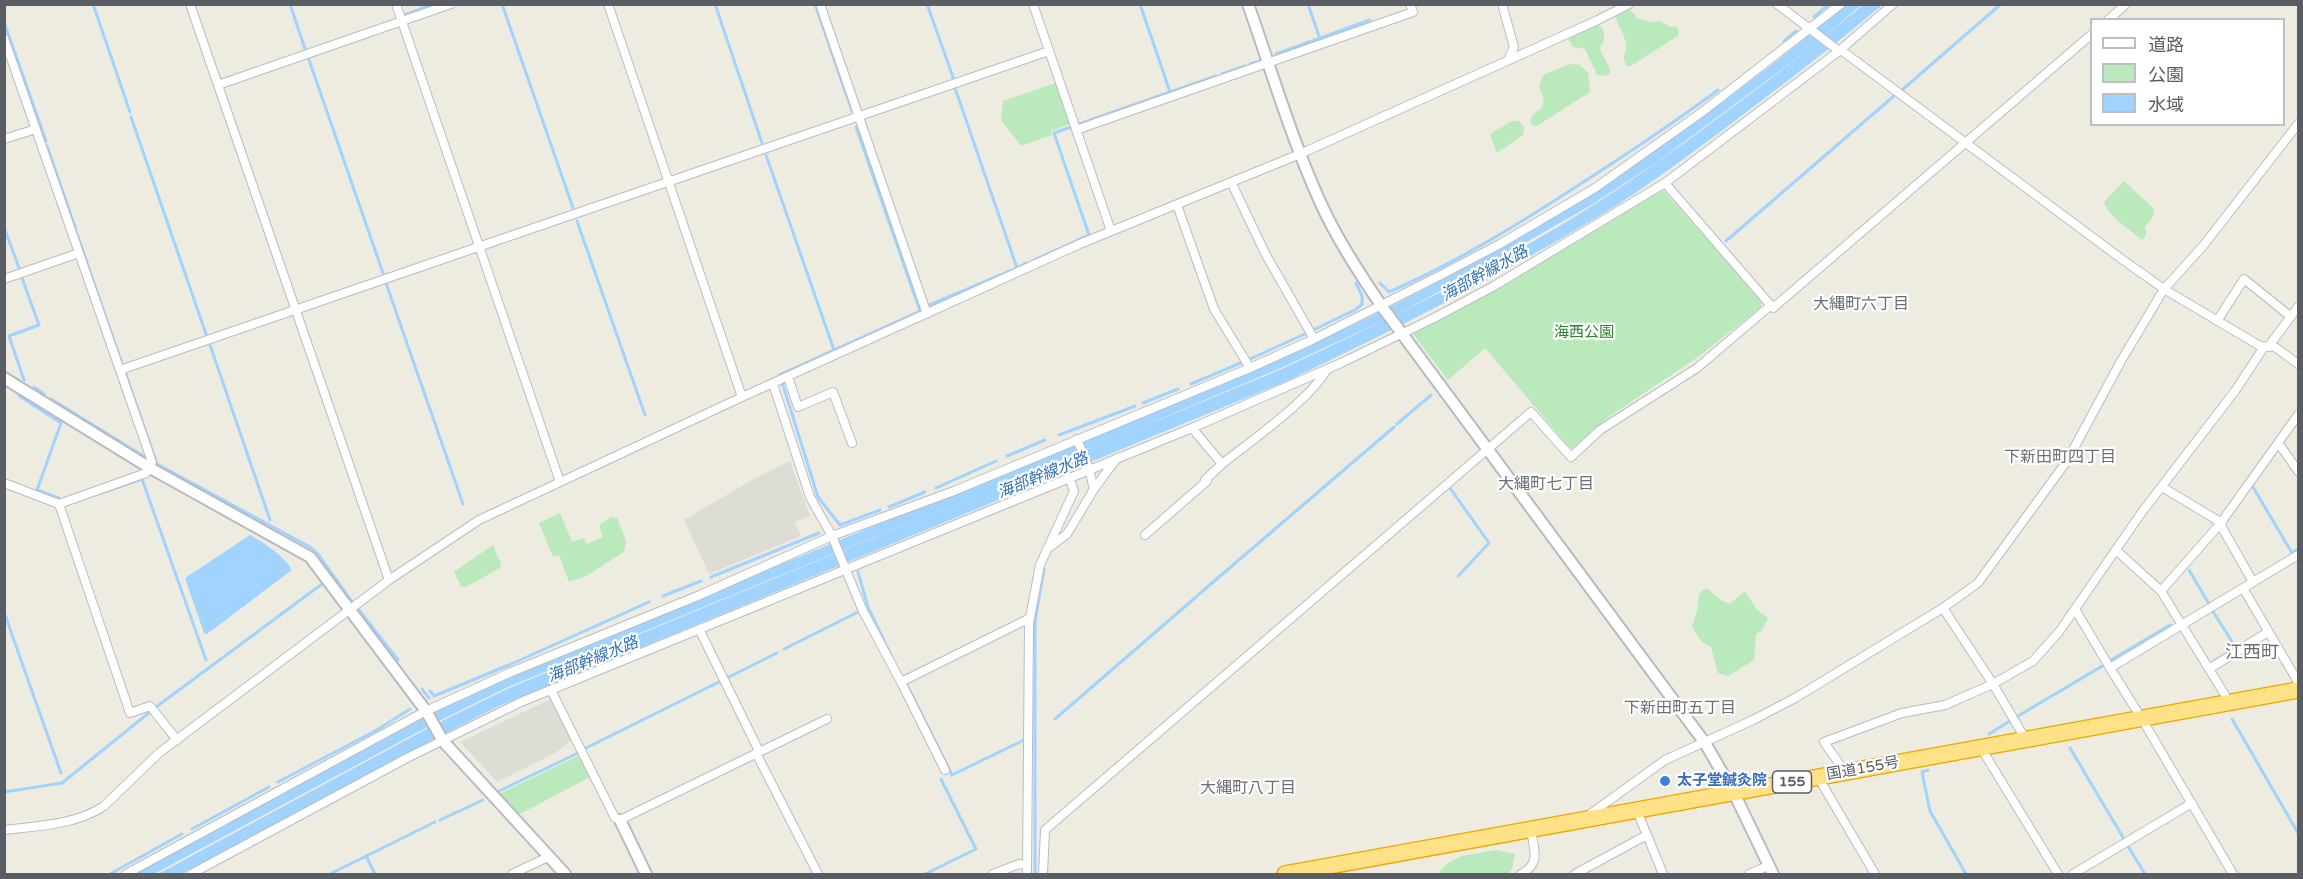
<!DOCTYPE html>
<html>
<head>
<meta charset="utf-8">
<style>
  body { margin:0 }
  #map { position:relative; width:2303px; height:879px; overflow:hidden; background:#eeebe1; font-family:"Varela Round","Noto Sans JP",sans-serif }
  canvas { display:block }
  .frame { position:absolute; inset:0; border:6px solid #595e64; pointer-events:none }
  .legend { position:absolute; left:2090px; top:18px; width:195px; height:108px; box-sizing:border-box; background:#fff; border:2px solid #bdbfc1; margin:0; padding:8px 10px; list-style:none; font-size:18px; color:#595e64 }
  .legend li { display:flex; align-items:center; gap:12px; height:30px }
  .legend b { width:30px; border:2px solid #bdbfc1 }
</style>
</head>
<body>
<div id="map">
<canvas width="2303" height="879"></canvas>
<div class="frame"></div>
<ul class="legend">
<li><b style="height:8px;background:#fff"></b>道路</li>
<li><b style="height:16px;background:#bae9bb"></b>公園</li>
<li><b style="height:16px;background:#a0d4ff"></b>水域</li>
</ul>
</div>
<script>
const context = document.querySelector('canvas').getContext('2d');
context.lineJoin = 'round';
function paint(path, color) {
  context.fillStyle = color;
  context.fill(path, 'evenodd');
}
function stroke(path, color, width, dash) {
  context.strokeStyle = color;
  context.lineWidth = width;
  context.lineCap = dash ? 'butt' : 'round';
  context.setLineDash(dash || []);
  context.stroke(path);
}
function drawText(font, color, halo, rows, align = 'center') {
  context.font = font + ' "Varela Round","Noto Sans JP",sans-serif';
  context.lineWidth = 4.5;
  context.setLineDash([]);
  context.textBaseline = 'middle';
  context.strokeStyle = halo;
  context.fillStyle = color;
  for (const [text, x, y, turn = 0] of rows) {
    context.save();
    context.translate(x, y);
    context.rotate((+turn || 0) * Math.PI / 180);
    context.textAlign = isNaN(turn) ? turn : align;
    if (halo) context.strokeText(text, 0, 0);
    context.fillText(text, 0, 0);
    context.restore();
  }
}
const industrial = new Path2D(`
  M790 461 810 516 795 522 801 536 709 574 684 520 752 480Z
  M553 698 573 740 555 753 497 782 460 742Z`);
const green = new Path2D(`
  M1626 9H1630L1637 18 1650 22 1660 21 1670 27 1675 26 1679 30 1678 36 1629 67C1619 58 1627 55 1626 44 1625 34 1617 25 1615 15Z
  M1598 23C1606 31 1606 39 1600 48 1602 58 1623 80 1597 75L1585 49 1573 47 1566 36Z
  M1570 64 1580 65 1588 73 1590 92 1537 126 1532 125 1530 121C1537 103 1551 115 1539 86L1543 75Z
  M1056 83 1070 124 1051 131 1052 135 1021 146 1001 120 1003 101Z
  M1512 121H1519L1524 127 1523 135 1497 153 1490 134Z
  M2124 181 2154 209 2153 217 2145 227 2146 235 2142 240C2130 229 2109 218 2104 202Z
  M1661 190 1665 192 1762 301 1761 307 1698 357 1607 418 1573 448H1570L1485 348 1448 380 1413 334 1566 248Z
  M560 513 572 542 584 538 587 544 603 537 599 525 611 517 617 518 626 541 624 552 586 576 569 582 559 555 553 557 539 523Z
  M493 545 501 564 500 568 466 587 461 586 454 572Z
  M1707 588 1722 601 1730 604 1745 591 1756 609 1768 618 1762 631 1756 634 1754 660 1728 676 1718 673 1711 647 1701 641 1692 627C1693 621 1696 616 1697 611 1700 600 1695 594 1707 588Z
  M580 755 590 777 518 815 499 794Z
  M1496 850 1515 854 1512 869 1508 874H1441L1440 871 1448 863 1461 856Z`);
const water = new Path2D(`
  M1845 5H1861L1825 36 1863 5H1882C1835 45 1786 82 1736 120 1692 153 1647 187 1599 216 1498 277 1394 330 1287 381L499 706 438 737 182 874H158L432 726 509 688 1282 369C1389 319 1496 267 1595 204 1673 154 1746 97 1820 41L1657 162 1593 204 1455 283 1393 316 1281 368 1084 451 508 687 431 725 154 874H134L427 716 510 676 1277 360C1314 343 1351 327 1388 308 1550 226 1707 123 1845 5Z
  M250 535C267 545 282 554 292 570L207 634 204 633 185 578Z`);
const stream = new Path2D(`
  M93 4 130 112
  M290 4 306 52
  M502 4 573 208
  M715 4 762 143
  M815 4 852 111
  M927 4 954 80
  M1140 4 1170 92
  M1308 4 1320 39
  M404 15 435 4
  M1814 17 1829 4
  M4 22 46 141
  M1784 41 1796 31
  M1276 54 1370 20
  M308 57 384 276
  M1250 64 1260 61
  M1222 74 1245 66
  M1902 90 2001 4
  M131 117 207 337
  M1079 124 1216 76
  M47 146 76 230
  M766 155 834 350
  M577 221 645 415
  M4 227 19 268
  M77 234 123 367
  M1726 241 1894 96
  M1034 260 1089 235 1054 133 1071 127
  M1017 268 1026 263
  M22 278 39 325 9 336 24 380
  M386 283 463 504
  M1380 283 1389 292C1458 262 1522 222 1585 181 1630 152 1675 122 1718 90
  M927 306 1017 268 955 88
  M1313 330 1355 310 1362 304V296L1356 283
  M209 342 270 520
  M1250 359 1307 333
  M4 371 21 382
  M125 372 157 464 310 547 318 554 353 603
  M780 377 779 375 920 311 856 127
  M782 382 818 497 840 525 880 510
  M1191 384 1243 362
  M34 387 44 394
  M19 396 61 423 37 490 59 498
  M51 399 145 457
  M1143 403 1178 389
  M1397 424 1431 395
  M1059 435 1135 406
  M1007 456 1045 440
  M2253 487 2292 553 2298 549
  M936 488 996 461
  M1450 488 1489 543 1458 576
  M104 492 142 479 206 660
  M889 507 925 492
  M2189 570 2209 604
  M858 572 868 607 897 668
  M711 577 819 533
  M1198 595 1394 427
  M663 596 701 581
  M359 610 398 660
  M2212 610 2236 648 2214 661
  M4 612 61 773
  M784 649 858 612
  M2111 660 2170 625
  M729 677 777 653
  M906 683 952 775 1024 740
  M422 689 429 698
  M430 691 434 696 509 665 649 602
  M156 707 322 584
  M2018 716 2104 665
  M1055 719 1196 597
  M2232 719 2298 833
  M1989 734 2010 721
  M2070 748 2124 839
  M584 749 719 682
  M1928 770 1922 772 1930 811 1966 874
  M278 782 377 730 410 709
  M4 792 62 783 150 712
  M497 792 578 753
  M440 820 483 800
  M192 829 269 787
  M2128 846 2145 874
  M366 856 375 874
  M110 874 182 834
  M330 874 435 822
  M925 874 976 849 941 779
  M1035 874V621L1044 569`);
const street = new Path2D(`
  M190 4 389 580
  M396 4 560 482
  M608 4 742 397
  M820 4 927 314
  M1033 4 1111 231
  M1502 4 1514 47 1508 60
  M1777 4 1839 51
  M2108 20 2126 4
  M4 38 152 462 146 473 59 504 4 483
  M1841 50 2123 260 2164 289 2260 346 2275 347 2298 364
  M218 85 451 4
  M1076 130 1413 12 1410 4
  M4 139 36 129
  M1665 183 1773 308 2092 34
  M1232 184 1266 255 1314 339
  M1177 205 1214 309 1250 368
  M4 279 79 253
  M2217 321 2244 279 2290 316
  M2268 347 2298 307
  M120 370 1049 51
  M788 377 798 407 833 392 852 443
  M773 384 810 497 832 536 862 609 901 682 1030 618
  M1192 428 1222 464C1252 440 1307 402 1326 371
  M2279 444 2298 471
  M2162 487 2222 523
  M1094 489 1117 458
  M59 504 130 713 150 706 177 740
  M2220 524 2253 582
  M1145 535 1207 481 1205 480 1222 464
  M1047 549 1067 534 1094 489 1089 469 1077 439
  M2117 551 2161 591 2230 703
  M2243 588 2298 682
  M2161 591 2220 524 2298 415
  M1943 608 1993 684 2026 740
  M2075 609 2110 668 2298 555
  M699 629 759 751
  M2110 668 2142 719 2233 874
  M2209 669 2268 632
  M901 682 945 770
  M551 690 615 818 620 820 827 719
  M1981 748 2058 874
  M756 753 818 874
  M1845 772 1824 742 1902 713 1945 705 1993 684 2033 661 2059 632 2142 512 2235 391 2264 347
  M1818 777 1875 874
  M1637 811 1647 835
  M1589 815 1665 760 1753 720 1795 698 1943 608 1978 583 2067 461 2121 361 2164 289 2203 246 2298 124
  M4 830C37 826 76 825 104 806L159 753 389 580 479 520 742 397 1082 243 1300 154 1598 20 1629 4
  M126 874 426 711 509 673 700 595 832 536 954 491 1250 368 1314 339 1441 275 1500 244 1595 188 1702 112 1841 4
  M191 874 407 758 521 702 1192 428 1341 363 1434 318 1494 286 1665 183 1839 51 1893 4
  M512 874 548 857
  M993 874 1019 864 1027 865
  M1027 874 1029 623 1040 565 1074 491 1069 477
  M1043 874 1045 830 1531 412 1571 457 1600 430 1697 368 1771 305
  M1521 874C1541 864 1534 850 1531 830
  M1575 874 1647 835 1663 874
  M1749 874 1768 866
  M2073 874 2192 803`);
const secondary = new Path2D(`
  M1248 4C1272 72 1292 141 1322 206 1338 241 1361 276 1383 308L1705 743 1734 793 1773 874
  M4 378 150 468 310 557 426 711 443 741 565 874
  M620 820 646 874`);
const highway = new Path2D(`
  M1285 874 2298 690`);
const markers = [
  [1665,781,6,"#3f7fe0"]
];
const shields = [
  [1792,782,39]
];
const shieldNames = [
  ["155",1792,782]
];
const parkNames = [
  ["海西公園",1584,333]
];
const streetNames = [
  ["国道155号",1863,769,-10]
];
const shopNames = [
  ["太子堂鍼灸院",1677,781]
];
const waterNames = [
  ["海部幹線水路",1485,274,-29],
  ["海部幹線水路",1043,476,-22],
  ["海部幹線水路",593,660,-22]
];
const neighbourhoodNames = [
  ["大縄町六丁目",1861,305],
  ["下新田町四丁目",2060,458],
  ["大縄町七丁目",1546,485],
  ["下新田町五丁目",1680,709],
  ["大縄町八丁目",1248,789]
];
const quarterNames = [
  ["江西町",2252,653]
];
paint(industrial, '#deddd5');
paint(green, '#bae9bb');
paint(water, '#a0d4ff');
stroke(stream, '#a0d4ff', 3);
stroke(street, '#b9bcc2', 10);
stroke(secondary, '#b7bbc1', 14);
stroke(highway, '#efa800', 18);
stroke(street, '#fff', 8);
stroke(secondary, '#fff', 10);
stroke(highway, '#ffe287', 15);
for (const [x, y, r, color] of markers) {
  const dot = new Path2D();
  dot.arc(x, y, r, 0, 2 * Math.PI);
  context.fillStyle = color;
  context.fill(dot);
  stroke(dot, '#fff', 2);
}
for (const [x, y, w] of shields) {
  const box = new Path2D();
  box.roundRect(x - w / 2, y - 11, w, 22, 4.5);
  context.fillStyle = '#fff';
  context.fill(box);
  stroke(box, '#595e64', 1.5);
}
drawText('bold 14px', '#595e64', null, shieldNames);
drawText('15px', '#2a8230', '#fff', parkNames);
drawText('15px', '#595e64', '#fff', streetNames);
drawText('bold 15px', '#366cbe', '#fff', shopNames, 'left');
drawText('italic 16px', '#3273bc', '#fff', waterNames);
drawText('16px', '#6a7076', '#fff', neighbourhoodNames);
drawText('18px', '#6a7076', '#fff', quarterNames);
</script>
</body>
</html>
